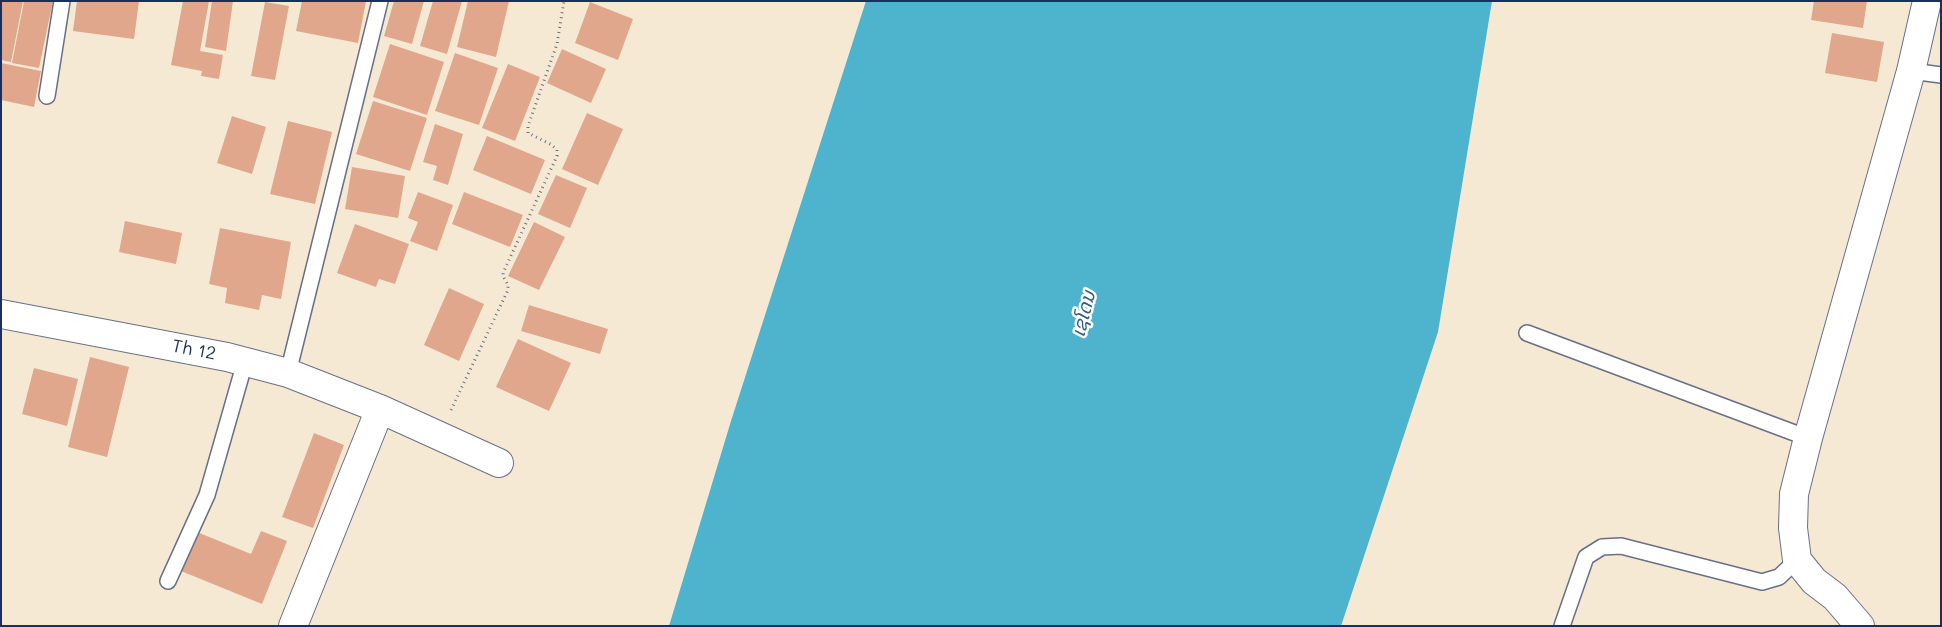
<!DOCTYPE html>
<html>
<head>
<meta charset="utf-8">
<style>
  body { margin:0 }
  #map { position:relative; width:1942px; height:627px; overflow:hidden; background:#f6e9d4; font-family:Mali,sans-serif }
  canvas { display:block }
  .frame { position:absolute; inset:0; border:2px solid #1b2f5e; pointer-events:none }
</style>
</head>
<body>
<div id="map">
<canvas width="1942" height="627"></canvas>
<div class="frame"></div>
</div>
<script>
const context = document.querySelector('canvas').getContext('2d');
context.lineJoin = 'round';
function paint(path, color) {
  context.fillStyle = color;
  context.fill(path, 'evenodd');
}
function stroke(path, color, width, dash) {
  context.strokeStyle = color;
  context.lineWidth = width;
  context.lineCap = dash ? 'butt' : 'round';
  context.setLineDash(dash || []);
  context.stroke(path);
}
function drawText(font, color, halo, rows, align = 'center') {
  context.font = font + ' Mali,"Noto Sans Lao",sans-serif';
  context.lineWidth = 5;
  context.setLineDash([]);
  context.textBaseline = 'middle';
  context.strokeStyle = halo;
  context.fillStyle = color;
  for (const [text, x, y, turn = 0] of rows) {
    context.save();
    context.translate(x, y);
    context.rotate((+turn || 0) * Math.PI / 180);
    context.textAlign = isNaN(turn) ? turn : align;
    if (halo) context.strokeText(text, 0, 0);
    context.fillText(text, 0, 0);
    context.restore();
  }
}
const water = new Path2D(`
  M866 1H1492L1438 332 1341 626H669L731 421Z`);
const building = new Path2D(`
  M1 1H23L11 62 1 60Z
  M24 1H53L39 68 12 63Z
  M77 1H139L134 39 73 31Z
  M183 1H209L200 51 223 55 219 79 201 76 202 71 171 65Z
  M212 1H233L226 51 205 47Z
  M302 1H366L358 43 296 31Z
  M394 1H424L412 44 384 36Z
  M433 1H462L447 54 420 46Z
  M468 1H509L496 57 457 47Z
  M1814 1H1867L1863 28 1811 20Z
  M265 2 289 6 275 80 251 76Z
  M590 2 633 19 618 60 575 43Z
  M1832 33 1884 42 1877 82 1825 73Z
  M390 44 444 62 427 115 373 97Z
  M562 49 606 69 591 103 547 83Z
  M455 53 498 68 479 125 435 111Z
  M1 63 41 71 34 107 1 100Z
  M508 64 540 77 515 141 482 128Z
  M373 101 427 118 410 171 356 154Z
  M587 113 623 129 598 185 562 169Z
  M232 116 266 127 252 174 217 163Z
  M288 121 332 132 315 204 270 194Z
  M435 124 463 134 448 185 433 180 437 166 423 162Z
  M487 136 545 160 531 194 473 170Z
  M352 167 405 176 398 218 345 209Z
  M556 175 587 188 570 228 538 214Z
  M418 192 453 205 437 251 410 241 418 222 408 218Z
  M464 192 523 215 510 247 452 224Z
  M125 221 182 233 176 264 119 252Z
  M534 222 565 237 539 290 508 276Z
  M355 224 409 244 395 284 379 279 376 287 337 273Z
  M220 228 291 242 281 299 262 295 259 310 225 303 227 288 209 284Z
  M449 288 484 304 459 361 424 345Z
  M529 305 608 329 600 354 521 331Z
  M518 339 571 363 549 411 496 387Z
  M90 357 129 367 107 457 68 447Z
  M34 368 78 379 67 426 22 414Z
  M314 433 344 445 313 528 282 517Z
  M261 531 287 541 262 604 181 571 197 532 251 554Z`);
const path = new Path2D(`
  M451 410 508 290V285L503 276V273L557 156V150L552 145 528 133V126L557 44 564 1`);
const service = new Path2D(`
  M1911 71 1941 75
  M47 96 62 1
  M1527 333 1808 438
  M288 373 380 1
  M168 581 207 495 245 362
  M1562 626 1586 557 1602 547 1621 546 1762 582 1779 577 1797 560`);
const minor = new Path2D(`
  M1 314 227 357 288 373 380 409 499 463
  M293 626 380 409
  M1860 626 1835 597 1814 581 1797 560 1793 528 1794 494 1808 438 1911 71 1927 1`);
const streetNames = [
  ["Th 12",194,350,11]
];
const waterNames = [
  ["ເຊໂດນ",1084,314,-76]
];
paint(water, '#4eb3cc');
paint(building, '#e0a78c');
stroke(service, '#687087', 18);
stroke(minor, '#687087', 30);
stroke(path, '#687087', 3, [1, 4]);
stroke(service, '#fff', 15);
stroke(minor, '#fff', 28);
drawText('18px', '#1b2f5e', '#fff', streetNames);
drawText('italic 19px', '#2d5d84', '#fff', waterNames);
</script>
</body>
</html>
